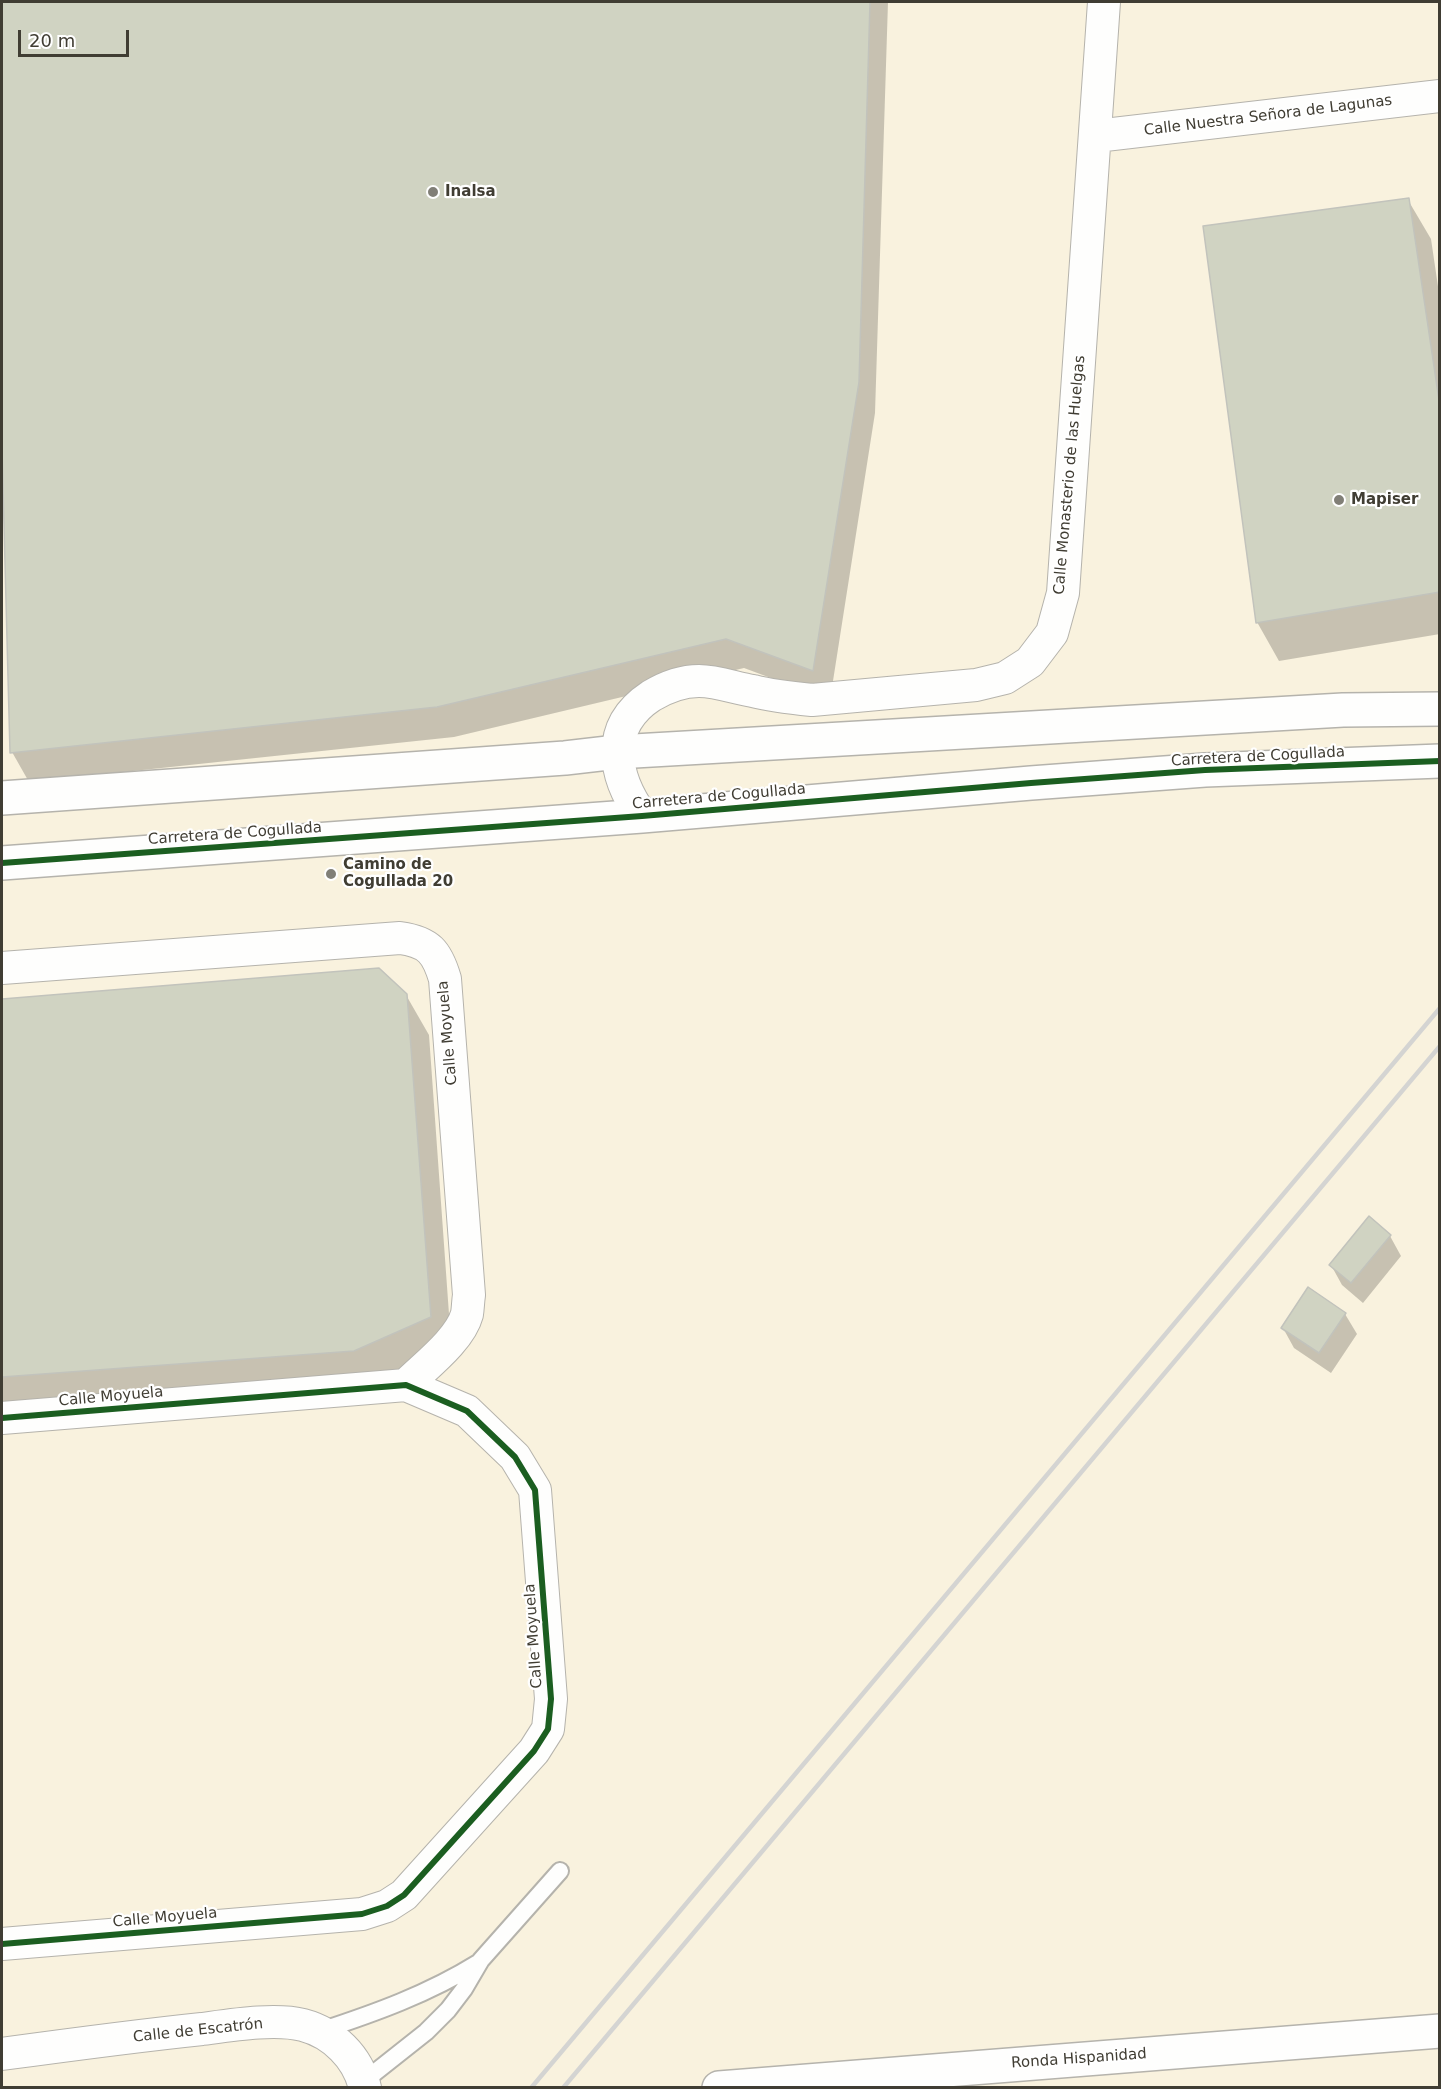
<!DOCTYPE html>
<html>
<head>
<meta charset="utf-8">
<style>
  body { margin:0 }
  #map { position:relative; width:1441px; height:2089px; overflow:hidden; background:#faf9f4; font-family:"DejaVu Sans",sans-serif }
  canvas { display:block }
  .frame { position:absolute; inset:0; border:3px solid #403d33; pointer-events:none }
  .scale { position:absolute; left:18px; top:30px; width:111px; height:27px; box-sizing:border-box; border:3px solid #403d33; border-top:0; padding-left:8px; font-size:18px; line-height:21px; white-space:nowrap; color:#403d33; -webkit-text-stroke:4px #fff; paint-order:stroke }
</style>
</head>
<body>
<div id="map">
<canvas width="1441" height="2089"></canvas>
<div class="frame"></div>
<div class="scale">20 m</div>
</div>
<script>
const context = document.querySelector('canvas').getContext('2d');
context.lineJoin = 'round';
function paint(path, color) {
  context.fillStyle = color;
  context.fill(path, 'evenodd');
}
function stroke(path, color, width, dash) {
  context.strokeStyle = color;
  context.lineWidth = width;
  context.lineCap = dash ? 'butt' : 'round';
  context.setLineDash(dash || []);
  context.stroke(path);
}
function drawText(font, color, halo, rows, align = 'center') {
  context.font = font + ' "DejaVu Sans",sans-serif';
  context.lineWidth = 4.5;
  context.setLineDash([]);
  context.textBaseline = 'middle';
  context.strokeStyle = halo;
  context.fillStyle = color;
  for (const [text, x, y, turn = 0] of rows) {
    context.save();
    context.translate(x, y);
    context.rotate((+turn || 0) * Math.PI / 180);
    context.textAlign = isNaN(turn) ? turn : align;
    if (halo) context.strokeText(text, 0, 0);
    context.fillText(text, 0, 0);
    context.restore();
  }
}
const built = new Path2D(`
  M2 2H1439V2087H2Z`);
const shadow = new Path2D(`
  M2 2H888L875 413 830 700 744 668 454 737 29 782 12 752 2 397Z
  M1408 200 1431 239 1440 300V634L1279 661 1257 622Z
  M379 969 406 995 429 1035 452 1356 377 1389 2 1418V1001Z
  M1390 1236 1401 1256 1363 1303 1342 1285 1331 1265Z
  M1309 1289 1345 1314 1357 1334 1331 1373 1294 1348 1283 1328Z`);
const building = new Path2D(`
  M2 2H870L859 382 813 671 726 639 437 707 10 753 2 449Z
  M1409 198 1440 407V592L1256 623 1203 226Z
  M379 968 407 994 431 1317 354 1351 2 1377V999Z
  M1369 1216 1391 1235 1351 1283 1329 1265Z
  M1308 1287 1346 1313 1319 1353 1281 1328Z`);
const lane = new Path2D(`
  M320 2031C375 2013 428 1994 478 1963
  M359 2085 426 2032 448 2010 464 1989 481 1960 560 1871`);
const street = new Path2D(`
  M1096 136 1440 96
  M642 816C613 776 604 727 651 696 666 687 681 681 699 681 717 681 735 688 753 691 772 696 792 698 812 700L976 685 1005 678 1030 662 1052 633 1063 593 1104 2
  M2 968 400 938C429 942 437 952 445 979L469 1295C468 1301 468 1308 467 1314 460 1340 425 1366 406 1385
  M2 1418 406 1385 467 1411 515 1457 535 1490 551 1699 548 1729 534 1751 404 1895 387 1906 362 1914 2 1944
  M2 2054C68 2045 135 2036 202 2029 232 2025 275 2018 303 2025 333 2033 358 2057 365 2088`);
const secondary = new Path2D(`
  M2 798 565 758 617 752 1343 710 1440 709
  M2 863 642 816 1031 783 1205 770 1440 761`);
const highway = new Path2D(`
  M719 2088 1440 2031`);
const rail = new Path2D(`
  M531 2088 1440 1008
  M563 2088 1440 1046`);
const cycleway = new Path2D(`
  M2 863 642 816 1031 783 1205 770 1440 761
  M2 1418 406 1385 467 1411 515 1457 535 1490 551 1699 548 1729 534 1751 404 1895 387 1906 362 1914 2 1944`);
const markers = [
  [433,192,6,"#817f77"],
  [1339,500,6,"#817f77"],
  [331,874,6,"#817f77"]
];
const streetNames = [
  ["Calle Nuestra Señora de Lagunas",1268,116,-7],
  ["Calle Monasterio de las Huelgas",1070,475,-85],
  ["Carretera de Cogullada",1258,757,-3],
  ["Carretera de Cogullada",719,797,-5],
  ["Carretera de Cogullada",235,834,-4],
  ["Calle Moyuela",448,1033,-95],
  ["Calle Moyuela",111,1397,-5],
  ["Calle Moyuela",534,1636,-94],
  ["Calle Moyuela",165,1918,-5],
  ["Calle de Escatrón",198,2031,-6],
  ["Ronda Hispanidad",1079,2059,-4]
];
const poiNames = [
  ["Inalsa",445,192],
  ["Mapiser",1351,500],
  ["Camino de",343,865],
  ["Cogullada 20",343,882]
];
paint(built, '#f9f2de');
paint(shadow, '#0003');
paint(building, '#d0d3c2');
stroke(building, '#c2c3bc', 1.5);
stroke(lane, '#b5b3ac', 20);
stroke(street, '#b5b3ac', 34);
stroke(secondary, '#b5b3ac', 36);
stroke(highway, '#b5b3ac', 36);
stroke(lane, '#fefefd', 16);
stroke(street, '#fefefd', 32);
stroke(secondary, '#fefefd', 33);
stroke(highway, '#fefefd', 33);
stroke(rail, '#d4d4d2', 4.5);
stroke(cycleway, '#1b5e20', 6);
for (const [x, y, r, color] of markers) {
  const dot = new Path2D();
  dot.arc(x, y, r, 0, 2 * Math.PI);
  context.fillStyle = color;
  context.fill(dot);
  stroke(dot, '#fff', 2);
}
drawText('15px', '#403d33', '#fff', streetNames);
drawText('bold 15px', '#403d33', '#fff', poiNames, 'left');
</script>
</body>
</html>
